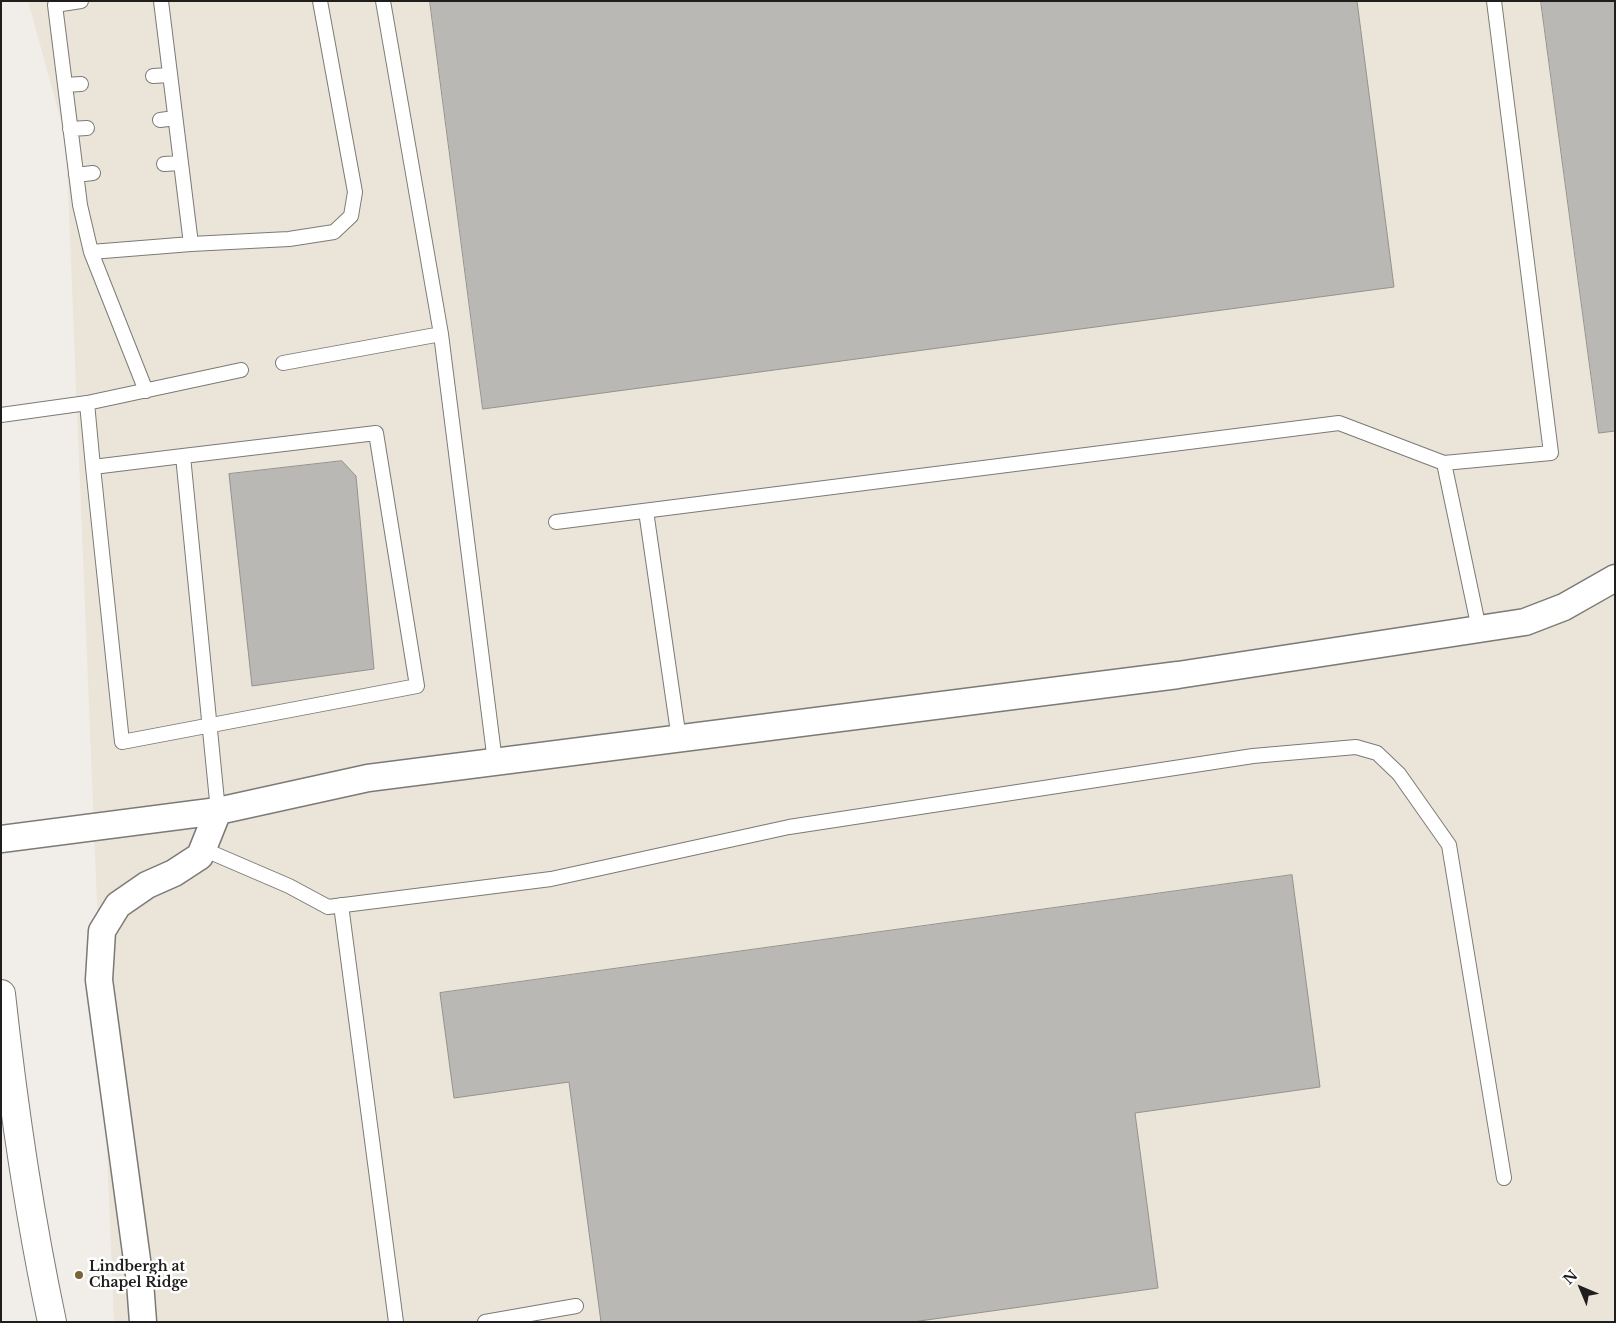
<!DOCTYPE html>
<html>
<head>
<meta charset="utf-8">
<style>
  body { margin:0 }
  #map { position:relative; width:1616px; height:1323px; overflow:hidden; background:#f1eeea; font-family:"Libre Baskerville",serif }
  canvas { display:block }
  .frame { position:absolute; inset:0; border:2px solid #1f1e1d; pointer-events:none }
  .north { position:absolute; left:1556px; top:1263px; width:50px; height:50px; -webkit-text-stroke:4px #fff; paint-order:stroke; rotate:315deg; font-size:14px; font-weight:700; line-height:20px; text-align:center; color:#1f1e1d }
  .north::after { content:''; display:block; margin:auto; width:18px; height:22px; background:#1f1e1d; clip-path:polygon(50% 0,100% 100%,50% 72%,0 100%) }
</style>
</head>
<body>
<div id="map">
<canvas width="1616" height="1323"></canvas>
<div class="frame"></div>
<div class="north">N</div>
</div>
<script>
const context = document.querySelector('canvas').getContext('2d');
context.lineJoin = 'round';
function paint(path, color) {
  context.fillStyle = color;
  context.fill(path, 'evenodd');
}
function stroke(path, color, width, dash) {
  context.strokeStyle = color;
  context.lineWidth = width;
  context.lineCap = dash ? 'butt' : 'round';
  context.setLineDash(dash || []);
  context.stroke(path);
}
function drawText(font, color, halo, rows, align = 'center') {
  context.font = font + ' "Libre Baskerville",serif';
  context.lineWidth = 5;
  context.setLineDash([]);
  context.textBaseline = 'middle';
  context.strokeStyle = halo;
  context.fillStyle = color;
  for (const [text, x, y, turn = 0] of rows) {
    context.save();
    context.translate(x, y);
    context.rotate((+turn || 0) * Math.PI / 180);
    context.textAlign = isNaN(turn) ? turn : align;
    if (halo) context.strokeText(text, 0, 0);
    context.fillText(text, 0, 0);
    context.restore();
  }
}
const built = new Path2D(`
  M28 1H1615V1322H114L66 139Z`);
const building = new Path2D(`
  M430 1H1357L1394 287 483 409Z
  M1541 1H1615V431L1599 433Z
  M342 461 356 476 374 669 252 686 229 474Z
  M1292 875 1320 1087 1135 1113 1158 1288 912 1322H601L569 1082 454 1098 440 993Z`);
const service = new Path2D(`
  M81 1 55 5 80 205 91 252 146 391
  M383 1 441 334 495 762
  M153 76 170 75
  M65 85 81 84
  M160 120 175 118
  M70 129 87 128
  M164 164 181 163
  M76 175 93 173
  M191 244 289 239 334 232 351 216 355 192 320 1
  M91 252 191 244 161 1
  M283 363 441 334
  M87 403 93 467
  M1 415 87 403 241 370
  M183 456 93 467 122 742 417 686 376 433 183 456 218 811
  M1444 463 1479 629
  M646 511 679 739
  M556 522 1339 423 1444 463 1551 453 1494 1
  M203 849 289 886 328 907 551 879 789 827 1253 756 1356 747 1377 753 1399 774 1449 845 1504 1178
  M341 905 396 1322
  M485 1322 576 1306`);
const minor = new Path2D(`
  M1 839 218 811 368 778 1178 675 1525 622 1564 607 1615 578
  M143 1322 140 1282 99 980 102 931 118 905 147 885 174 873 200 856 218 811`);
const trunk = new Path2D(`
  M1 994C13 1104 29 1214 52 1322`);
const markers = [
  [79,1275,5,"#7d6435"]
];
const poiNames = [
  ["Lindbergh at",89,1267],
  ["Chapel Ridge",89,1283]
];
paint(built, '#eae4d9');
paint(building, '#bab8b4');
stroke(building, '#95938e', 1);
stroke(service, '#7c7a76', 16);
stroke(minor, '#7c7a76', 29);
stroke(trunk, '#7c7a76', 30);
stroke(service, '#fff', 14);
stroke(minor, '#fff', 26);
stroke(trunk, '#fff', 28);
for (const [x, y, r, color] of markers) {
  const dot = new Path2D();
  dot.arc(x, y, r, 0, 2 * Math.PI);
  context.fillStyle = color;
  context.fill(dot);
  stroke(dot, '#fff', 2);
}
drawText('bold 14px', '#1f1e1d', '#fff', poiNames, 'left');
</script>
</body>
</html>
